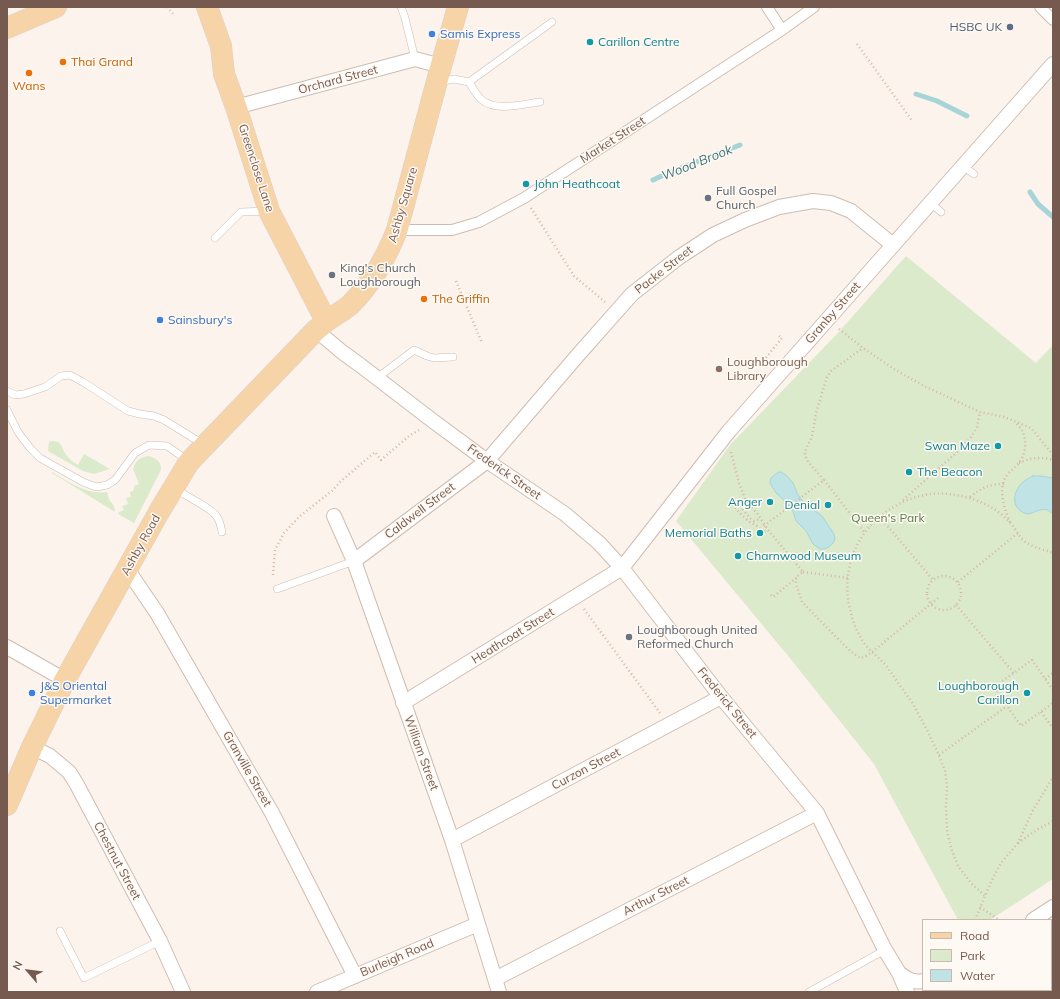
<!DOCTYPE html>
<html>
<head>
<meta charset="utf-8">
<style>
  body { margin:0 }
  #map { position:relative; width:1060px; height:999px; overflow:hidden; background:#fcf4ec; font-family:Mulish,sans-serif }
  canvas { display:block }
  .frame { position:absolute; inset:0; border:8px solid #775a4f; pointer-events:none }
  .legend { position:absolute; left:922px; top:919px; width:130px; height:72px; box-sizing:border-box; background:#fef9f2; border:1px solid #c8b9b1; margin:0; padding:5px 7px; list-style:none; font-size:12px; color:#775a4f }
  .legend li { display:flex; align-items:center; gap:8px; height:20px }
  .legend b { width:20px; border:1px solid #c8b9b1 }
  .north { position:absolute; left:8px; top:951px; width:40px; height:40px; -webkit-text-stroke:3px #fef9f2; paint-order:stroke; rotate:298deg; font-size:11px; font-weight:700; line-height:16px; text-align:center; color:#775a4f }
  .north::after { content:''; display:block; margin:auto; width:14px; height:18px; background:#775a4f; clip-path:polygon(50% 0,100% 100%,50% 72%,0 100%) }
</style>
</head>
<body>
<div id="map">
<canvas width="1060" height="999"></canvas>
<div class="frame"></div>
<ul class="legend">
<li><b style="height:5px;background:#f7d3a8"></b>Road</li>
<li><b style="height:11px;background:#daeaca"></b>Park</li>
<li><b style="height:11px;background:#c0e3e6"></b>Water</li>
</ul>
<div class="north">N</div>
</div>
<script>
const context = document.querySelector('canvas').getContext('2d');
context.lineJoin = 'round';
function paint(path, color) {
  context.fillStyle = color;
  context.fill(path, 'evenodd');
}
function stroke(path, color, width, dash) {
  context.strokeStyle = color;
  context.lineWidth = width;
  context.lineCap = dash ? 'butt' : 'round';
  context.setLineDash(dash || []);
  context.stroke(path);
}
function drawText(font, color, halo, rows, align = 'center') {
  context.font = font + ' Mulish,sans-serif';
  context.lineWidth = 3;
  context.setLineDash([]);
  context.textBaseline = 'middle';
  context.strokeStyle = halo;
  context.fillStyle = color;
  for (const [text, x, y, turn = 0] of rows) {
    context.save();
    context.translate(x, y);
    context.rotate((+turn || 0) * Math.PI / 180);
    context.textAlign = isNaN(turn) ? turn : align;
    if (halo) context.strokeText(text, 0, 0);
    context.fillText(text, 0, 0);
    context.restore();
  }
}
const green = new Path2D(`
  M906 256 1036 363 1053 345V879L990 920H958L874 764 789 657 676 521 730 445 836 335Z
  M51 441C62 441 61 446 65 453 68 458 72 462 78 465L84 454 110 469 94 474 83 471 48 451 49 442Z
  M149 456C157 459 161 461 161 470L134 523 118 514 119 512 124 510 122 506 128 504 126 498 131 497 130 492 134 490V486L139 484 133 469C136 460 140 457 149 456Z
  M52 472C69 482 86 495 107 492 108 495 108 498 110 501 113 504 115 507 115 512L52 473Z
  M1053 953V989L1048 992H1001L999 990H1051V955Z`);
const water = new Path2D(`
  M781 472 786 475 793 483 797 493 803 502 822 516 834 534 835 539 833 543 829 547 824 549H820L813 544 806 531 796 521 793 511 786 502 776 493 770 483 771 478 777 473Z
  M1033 476H1041L1053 478V514C1044 505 1038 512 1028 514 1012 511 1011 494 1022 483 1025 480 1029 478 1033 476Z`);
const stream = new Path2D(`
  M916 94 937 101 967 116
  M653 180 668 173 740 145
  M1030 192 1038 204 1053 217`);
const path = new Path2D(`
  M167 7 175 16
  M831 7 833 10
  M857 44 913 122
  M531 208 574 276 605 302
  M456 281 482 343
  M839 329 863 348 894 369 924 386 980 412 1004 417 1031 428 1053 455
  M770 363 765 359 782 338 779 336
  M731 452 739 483 746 501 757 513 768 530 803 572 796 577V584L802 602 845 646 854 654 860 658 865 657 872 652 885 664 913 704 926 728 939 755 945 771 947 786 946 807 947 830 951 848 958 866 971 883 985 896
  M1019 463C1030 458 1041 456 1053 460
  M824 480 865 533
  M970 497C982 488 988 484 1004 484
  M903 500 955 454 970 439 977 427 980 412
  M880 517 933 580
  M1010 522C1005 510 999 494 1004 480 1007 473 1013 469 1018 464 1026 455 1028 439 1021 429 1020 427 1017 425 1015 422
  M764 526 824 480 808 462 805 455V451L812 437 816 413 827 377 831 371 863 348
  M760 529C756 524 751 524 746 519 741 515 738 511 734 506L733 504 735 501 736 502 751 519 754 521 760 519
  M759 531 760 529 764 532 768 530
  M803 572 848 578
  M273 575 275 550 284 533 300 516 333 490 340 482 375 452 381 460 409 436 419 430
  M927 593a17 17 0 1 1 34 0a17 17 0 1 1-34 0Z
  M958 582 1018 533
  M771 595 773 597 796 578
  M938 598 872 652C861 642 854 626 851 613 846 595 846 579 851 561 861 521 907 489 948 494 971 496 997 506 1012 525 1017 531 1020 539 1027 543 1035 548 1045 550 1053 553
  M956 605 1014 673
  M584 609 660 713
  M1045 679 1053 673
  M1053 690 1032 660 994 687 1021 726 1053 703
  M1041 712 1053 728
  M939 755 1007 706
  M1018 843 1038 829 1053 821
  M980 907 999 920
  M975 920 991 882 1001 863 1018 843 1032 812 1053 777
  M1051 953 1053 951
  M954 992 957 990`);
const service = new Path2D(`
  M401 7 405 18 415 59
  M439 82 454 79 469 82C473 88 476 95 482 100 496 112 523 104 540 102
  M469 82 552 22
  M963 166 974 174
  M931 203 941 212
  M215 238 241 212 268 211
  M377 378 414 350 427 356 434 358 453 357
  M7 391 15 395 24 394 45 387 61 376 70 375 83 382 128 411 140 414 154 416 164 420 203 444
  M7 410 18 432 30 448 40 458 83 482 96 487 107 485 115 480 135 453 149 445 167 446 187 460
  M175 489C184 495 213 509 217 517 220 521 221 527 222 532
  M277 589 354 561
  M60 931 84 978 160 941
  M809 992 885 950`);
const pedestrian = new Path2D(`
  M767 7 782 30
  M1040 7 1053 20
  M397 230H452L479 222 524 198 782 30 814 7`);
const minor = new Path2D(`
  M236 107 415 59 441 66
  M316 330 342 352 360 365 433 421 487 461 565 514 599 543 622 568 721 697 817 813 885 950 899 973 907 992
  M334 516 354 561 452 840 499 992
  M354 561 487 461 578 355 632 294 678 258 713 235 745 220 779 207 813 201 831 203 851 211 893 245
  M127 569 157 613 272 813 355 976
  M7 647 65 680
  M403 703 622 568 729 431 1053 64
  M32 747 50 756 69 772 76 783 160 941 183 992
  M452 840 721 697
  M1033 920 1053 907
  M899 973C907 979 913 983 923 981
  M495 979 817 813
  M317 992 478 924`);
const primary = new Path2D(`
  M207 7 221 46 224 74 236 107 269 211 326 321
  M7 28 56 7
  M7 805 32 747 65 680 159 512 189 462 316 330C320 327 324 323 328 320 335 315 345 310 351 304 373 282 386 258 397 230L441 66 458 7`);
const markers = [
  [1010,27,4,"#5c6f8a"],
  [432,34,4,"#3f7fe0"],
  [590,42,4,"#0f9aa8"],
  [63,62,4,"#e8710a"],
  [29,73,4,"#e8710a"],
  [526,184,4,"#0f9aa8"],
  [708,198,4,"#6b7280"],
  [332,275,4,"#6b7280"],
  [424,299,4,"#e8710a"],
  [160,320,4,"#3f7fe0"],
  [719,369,4,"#8d6e63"],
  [998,446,4,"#0f9aa8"],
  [909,472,4,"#0f9aa8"],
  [770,502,4,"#0f9aa8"],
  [828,505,4,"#0f9aa8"],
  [760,533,4,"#0f9aa8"],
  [738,556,4,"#0f9aa8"],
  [629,637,4,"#6b7280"],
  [32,693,4,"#3f7fe0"],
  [1027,693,4,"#0f9aa8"]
];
const serviceNames = [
  ["HSBC UK",1002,27]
];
const shopNames = [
  ["Samis Express",440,34],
  ["Sainsbury's",168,320],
  ["J&S Oriental",40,686],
  ["Supermarket",40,700]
];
const cultureNames = [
  ["Carillon Centre",598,42,"left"],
  ["John Heathcoat",534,184,"left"],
  ["Swan Maze",990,446],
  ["The Beacon",917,472,"left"],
  ["Anger",762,502],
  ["Denial",820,505],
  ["Memorial Baths",752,533],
  ["Charnwood Museum",746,556,"left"],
  ["Loughborough",1019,686],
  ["Carillon",1019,700]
];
const foodNames = [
  ["Thai Grand",71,62],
  ["Wans",29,86,"center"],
  ["The Griffin",432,299]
];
const streetNames = [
  ["Orchard Street",338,80,-15],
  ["Market Street",613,140,-33],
  ["Greenclose Lane",256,168,72],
  ["Ashby Square",403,205,-74],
  ["Packe Street",664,270,-38],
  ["Granby Street",833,313,-49],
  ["Frederick Street",504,472,35],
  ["Caldwell Street",420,511,-37],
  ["Ashby Road",141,545,-61],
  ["Heathcoat Street",513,636,-32],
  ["Frederick Street",727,703,51],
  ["William Street",421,753,70],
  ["Granville Street",247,769,60],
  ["Curzon Street",586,769,-28],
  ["Chestnut Street",117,861,62],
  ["Arthur Street",656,896,-27],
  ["Burleigh Road",397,958,-23]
];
const worshipNames = [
  ["Full Gospel",716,191],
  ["Church",716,205],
  ["King's Church",340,268],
  ["Loughborough",340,282],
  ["Loughborough United",637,630],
  ["Reformed Church",637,644]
];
const educationNames = [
  ["Loughborough",727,362],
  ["Library",727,376]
];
const parkNames = [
  ["Queen's Park",888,518]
];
const waterNames = [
  ["Wood Brook",697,163,-22]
];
paint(green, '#daeaca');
paint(water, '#c0e3e6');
stroke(water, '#a7d4d7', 1);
stroke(stream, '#a7d4d7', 5);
stroke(service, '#cebcb1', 8);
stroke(pedestrian, '#cebcb1', 12);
stroke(minor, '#cebcb1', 16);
stroke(primary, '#d9d1ce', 22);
stroke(path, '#d6b5a7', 2.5, [1, 3]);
stroke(service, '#fff', 7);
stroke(pedestrian, '#fff', 10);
stroke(minor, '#fff', 14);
stroke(primary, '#f7d3a8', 21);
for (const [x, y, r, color] of markers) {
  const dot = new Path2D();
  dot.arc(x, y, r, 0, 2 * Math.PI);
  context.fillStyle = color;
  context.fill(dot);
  stroke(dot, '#fef9f2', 1.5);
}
drawText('12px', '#4e5e75', '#fef9f2', serviceNames, 'right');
drawText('12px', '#366cbe', '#fef9f2', shopNames, 'left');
drawText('12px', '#0d838f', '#fef9f2', cultureNames, 'right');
drawText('12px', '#c56008', '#fef9f2', foodNames, 'left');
drawText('12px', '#775a4f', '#fef9f2', streetNames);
drawText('12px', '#5b616d', '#fef9f2', worshipNames, 'left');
drawText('12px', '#785e54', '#fef9f2', educationNames, 'left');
drawText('12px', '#5b7c47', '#fef9f2', parkNames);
drawText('italic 13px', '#42767b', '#fef9f2', waterNames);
</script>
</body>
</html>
